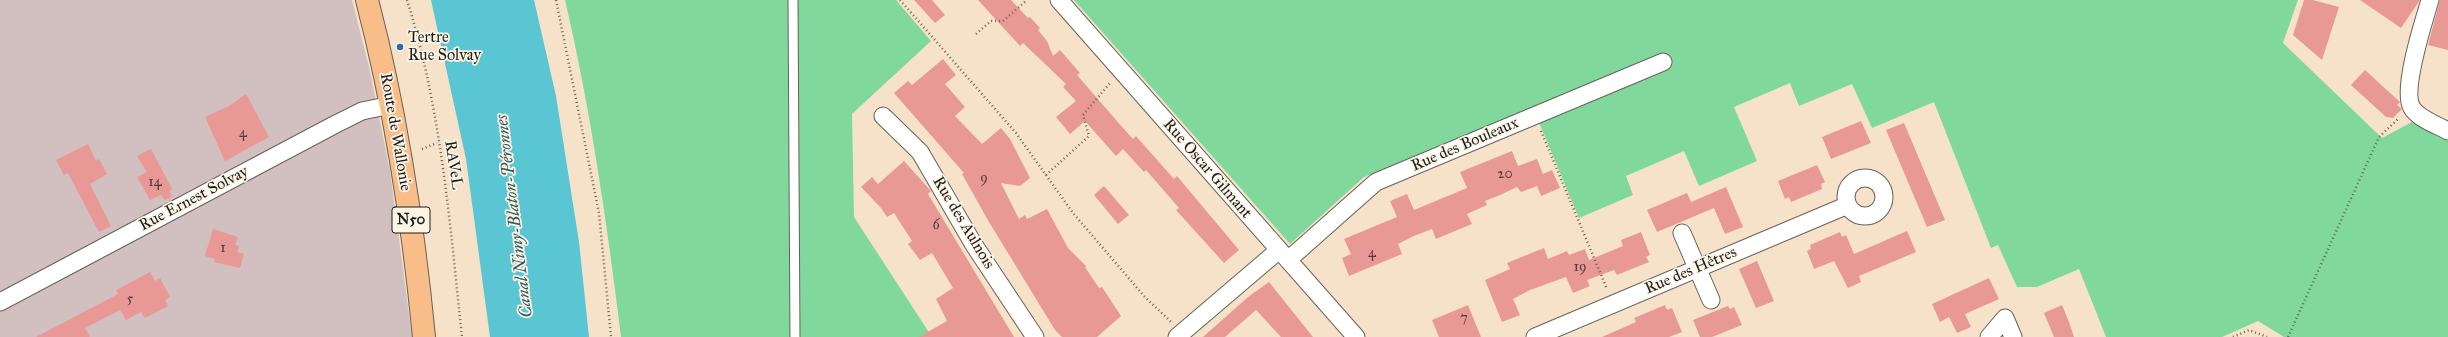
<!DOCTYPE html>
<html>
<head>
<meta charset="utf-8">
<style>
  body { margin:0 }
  canvas { display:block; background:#f6e2c8 }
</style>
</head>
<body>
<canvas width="2448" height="337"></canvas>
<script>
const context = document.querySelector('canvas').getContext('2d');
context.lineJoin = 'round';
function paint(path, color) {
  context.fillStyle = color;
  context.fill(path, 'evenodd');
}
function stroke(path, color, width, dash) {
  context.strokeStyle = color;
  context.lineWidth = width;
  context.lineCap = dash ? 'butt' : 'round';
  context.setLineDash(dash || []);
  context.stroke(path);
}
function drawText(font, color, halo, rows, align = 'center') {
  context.font = font + ' "IM FELL Great Primer",serif';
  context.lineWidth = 3.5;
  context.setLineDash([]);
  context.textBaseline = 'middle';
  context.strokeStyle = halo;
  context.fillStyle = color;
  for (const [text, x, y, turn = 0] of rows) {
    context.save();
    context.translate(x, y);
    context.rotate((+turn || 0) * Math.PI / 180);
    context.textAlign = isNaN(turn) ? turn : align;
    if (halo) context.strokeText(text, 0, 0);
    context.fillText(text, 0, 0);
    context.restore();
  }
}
const industrial = new Path2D(`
  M0 0H352L369 67 390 171 412 337H0Z`);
const green = new Path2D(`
  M565 0H789L790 337H621C607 224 591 111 565 0Z
  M797 0H896L931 41 852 114 854 217 932 337H798Z
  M1074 0H2298L2283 43 2382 138 2412 122 2448 141V337H2284L2258 321 2222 337H2106L2079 269 2037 287H2017L1998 245 1991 248 1934 102 1872 128 1852 84 1799 106 1790 83 1734 107 1757 161 1699 186 1684 151 1626 176 1633 195 1579 218 1533 108 1364 177 1290 244Z`);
const water = new Path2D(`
  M431 0H534L556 96 579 242 589 337H490L466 159Z`);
const building = new Path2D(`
  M914 0H932L945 15 935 23Z
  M978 0H1011L1028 18 1030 17 1040 28 1038 30 1047 41 1053 56 1060 50 1080 73 1077 75 1123 128 1133 139 1136 136 1174 179 1177 176 1239 250 1224 263 1176 210 1179 208 1146 170 1144 172 1123 149 1116 156 1085 121 1070 134 1056 117 1076 101 1063 87 1066 84 1023 43 1020 46Z
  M2304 0H2313L2339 7 2322 60 2293 35Z
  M2360 0H2420L2401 28Z
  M2440 0H2448V50L2428 45Z
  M943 59 956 75 945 84 965 107 955 116 982 144 1001 128 1010 139 1030 178 1020 186 1001 183 1019 219 1025 215 1027 219 1047 209 1068 248 1086 266 1085 267 1099 288 1102 287 1121 316 1097 337H1062L1055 330 989 222 962 174 964 173 894 93 908 81 912 85Z
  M2365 70 2400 102 2397 105 2402 109 2393 118 2386 117 2351 85Z
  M246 94 269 137 225 161 205 117 229 106Z
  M1861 121 1871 143 1831 159 1822 137Z
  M1904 123 1945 220 1927 227 1886 130Z
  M88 144 96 161 99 159 107 174 90 184 111 226 99 232 68 173 64 175 56 160Z
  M151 149 172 189 169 191 172 197 165 200 161 195 150 200 137 177 147 172 137 156Z
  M1512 151 1518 166 1537 159 1543 174 1552 170 1560 188 1541 196 1537 186 1521 192 1517 187 1500 195 1485 201 1487 205 1467 214 1472 224 1436 239 1432 229 1414 236 1398 244 1402 254 1349 276 1342 258 1351 254 1344 239 1397 217 1390 201 1407 194 1414 210 1467 188 1460 172Z
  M904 161 931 191 928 194 1014 337H919L947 321 936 299 953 288 932 253 920 260 908 244 912 241 894 213 887 217 881 208 861 187 872 177 878 184Z
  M1817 165 1825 182 1821 184 1822 189 1791 202 1789 197 1785 199 1778 181Z
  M1104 186 1129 215 1118 224 1094 195Z
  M1726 187 1743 227 1725 234 1714 208 1657 232 1647 210 1687 193 1691 202Z
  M213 229 238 237 235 245 239 246 237 252 244 254 240 268 214 262 215 259 205 256Z
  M1907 231 1916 252 1859 276 1861 282 1848 288 1834 261 1814 269 1807 251 1811 249 1810 245 1840 232 1842 237 1846 235 1854 254Z
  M1641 232 1650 255 1646 257 1649 262 1617 275 1614 270 1587 280 1590 286 1573 293 1566 277 1530 290 1513 299 1520 315 1502 322 1485 280 1510 269 1507 263 1544 248 1548 259 1567 251 1569 255 1585 249 1589 260 1623 246 1621 240Z
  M1757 261 1774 301 1756 308 1739 269Z
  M150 272 155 281 160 278 170 297 165 300 168 306 145 318 141 312 126 320 120 310 85 328 90 337H36L118 294 116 290Z
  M1989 278 1999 299 1965 314 1971 327 1957 333 1949 317 1940 322 1932 304Z
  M1269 282 1313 337H1281L1256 310 1225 337H1203L1248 297Z
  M1468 305 1481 337H1439L1432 320Z
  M1665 305 1667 310 1672 308 1682 332 1669 337H1602L1636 322 1634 318Z
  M2062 305 2069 322 2074 337H2054L2044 313Z
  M1728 306 1730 309 1734 307 1742 325 1712 337H1700L1693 320Z`);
const path = new Path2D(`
  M407 0C441 107 450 225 462 337
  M556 0 599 213 611 337
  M900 0 1016 133 1073 213 1144 296 1171 322
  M976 34 991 21H1003L1027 0
  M1541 131 1607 289
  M422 149 437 143
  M1046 175 1089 136 1083 115 1110 83
  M2233 337 2249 330 2267 337
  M2288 337 2379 137 2399 118`);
const lane = new Path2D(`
  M793 0 795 337`);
const street = new Path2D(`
  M1059 0 1356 337
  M2430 0C2424 21 2401 90 2412 108 2419 119 2437 125 2448 131
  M883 116 920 152 974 245 1035 337
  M1846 197a19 19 0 1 1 38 0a19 19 0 1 1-38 0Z
  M1682 233 1711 300
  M1288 260 1376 182 1663 62
  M0 302 334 125 362 111 391 105
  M1177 337 1279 250
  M1535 337 1848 205
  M1989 337 2005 318 2013 337`);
const primary = new Path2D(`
  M367 0C396 111 413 223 424 337`);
const markers = [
  [400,47,4,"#1f6fb2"]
];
const numberNames = [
  ["4",243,134],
  ["20",1505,175],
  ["9",984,179],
  ["14",155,183],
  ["6",936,226],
  ["1",223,249],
  ["4",1372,254],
  ["19",1580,268],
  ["5",130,300],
  ["7",1464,319]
];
const shields = [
  [411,220,38]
];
const shieldNames = [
  ["N50",411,220]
];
const poiNames = [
  ["Tertre",408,38],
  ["Rue Solvay",408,56]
];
const streetNames = [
  ["Route de Wallonie",395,132,80],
  ["Rue des Bouleaux",1465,145,-23],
  ["RAVeL",453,165,81],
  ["Rue Oscar Gilmant",1207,169,49],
  ["Rue Ernest Solvay",194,199,-28],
  ["Rue des Aulnois",963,223,59],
  ["Rue des Hêtres",1691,271,-23]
];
const waterNames = [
  ["Canal Nimy-Blaton-Péronnes",515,216,-97]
];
paint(industrial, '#d2bfbf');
paint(green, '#80d89d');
paint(water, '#5ac6d3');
paint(building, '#e89996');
stroke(lane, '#686158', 11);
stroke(street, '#686158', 19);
stroke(primary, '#686158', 24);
stroke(path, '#686158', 2.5, [1, 3]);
stroke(lane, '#fff', 9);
stroke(street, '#fff', 17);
stroke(primary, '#f8bd89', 22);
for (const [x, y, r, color] of markers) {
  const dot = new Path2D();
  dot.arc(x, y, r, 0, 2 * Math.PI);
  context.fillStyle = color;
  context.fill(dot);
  stroke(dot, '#fcf5e5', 1.5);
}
drawText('14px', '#4f3b3a', null, numberNames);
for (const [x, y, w] of shields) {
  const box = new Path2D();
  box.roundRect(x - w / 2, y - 13, w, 26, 3);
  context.fillStyle = '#fcf5e5';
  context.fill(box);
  stroke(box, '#1c1c1c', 1);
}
drawText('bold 15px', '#1c1c1c', null, shieldNames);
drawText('16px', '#1c1c1c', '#fcf5e5', poiNames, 'left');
drawText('16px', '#1c1c1c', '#fcf5e5', streetNames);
drawText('italic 17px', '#32585c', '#fcf5e5', waterNames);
</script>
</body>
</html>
